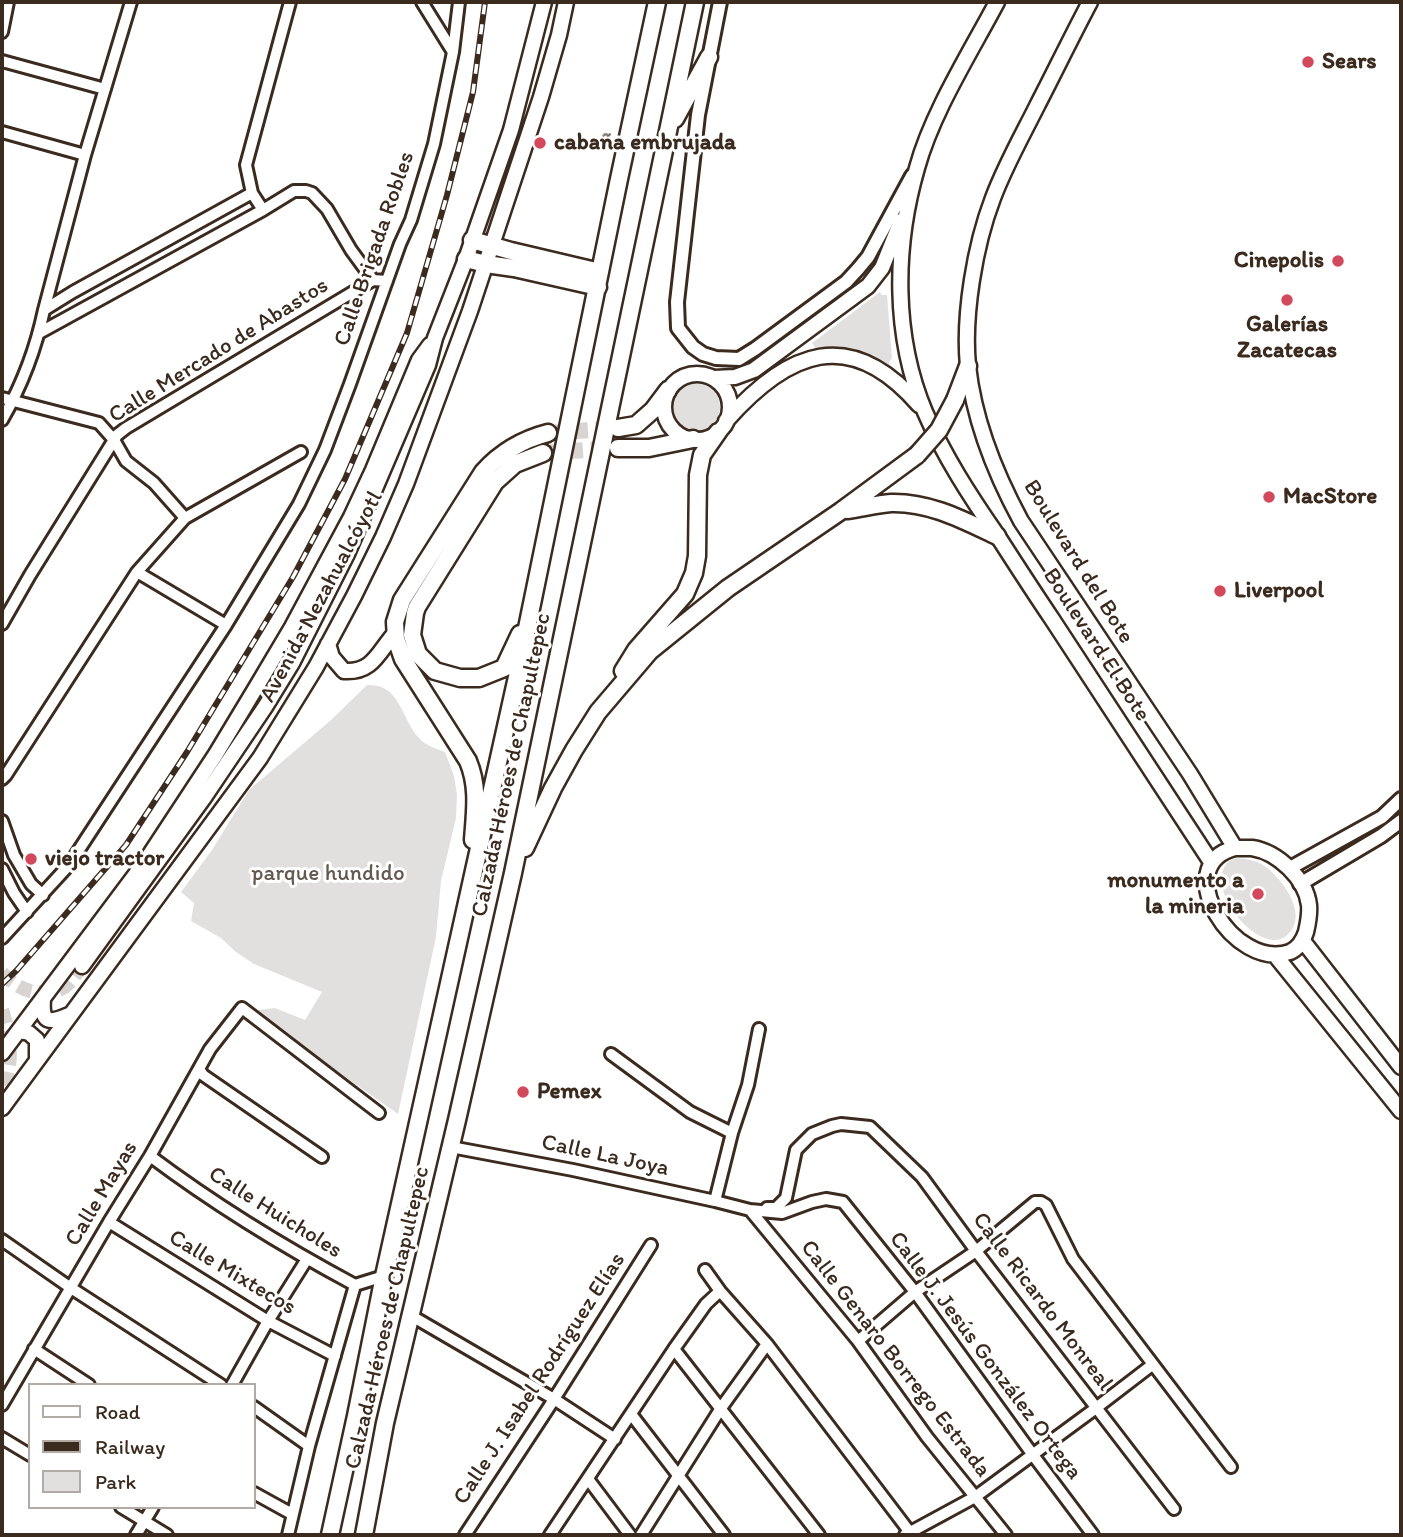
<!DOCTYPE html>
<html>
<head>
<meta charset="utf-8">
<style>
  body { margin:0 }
  #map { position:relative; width:1403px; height:1537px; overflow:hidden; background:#fff; font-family:Itim,sans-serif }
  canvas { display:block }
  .frame { position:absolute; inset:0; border:4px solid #3b2a1e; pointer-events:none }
  .legend { position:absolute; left:28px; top:1383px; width:228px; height:126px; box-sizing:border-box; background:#fff; border:2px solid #b1aaa5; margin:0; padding:9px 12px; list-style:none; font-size:21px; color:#3b2a1e }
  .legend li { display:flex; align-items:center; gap:14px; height:35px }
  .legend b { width:35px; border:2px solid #b1aaa5 }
</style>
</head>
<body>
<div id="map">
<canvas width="1403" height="1537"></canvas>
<div class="frame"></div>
<ul class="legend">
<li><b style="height:9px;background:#fff"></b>Road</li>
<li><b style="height:9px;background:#3b2a1e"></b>Railway</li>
<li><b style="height:19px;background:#e2e0de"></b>Park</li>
</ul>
</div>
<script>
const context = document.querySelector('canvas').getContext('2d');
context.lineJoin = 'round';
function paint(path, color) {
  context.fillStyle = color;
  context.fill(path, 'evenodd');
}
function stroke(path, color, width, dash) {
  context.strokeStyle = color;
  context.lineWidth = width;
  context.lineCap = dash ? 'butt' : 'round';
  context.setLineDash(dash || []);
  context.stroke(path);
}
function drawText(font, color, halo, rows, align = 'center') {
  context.font = font + ' Itim,sans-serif';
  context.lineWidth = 6;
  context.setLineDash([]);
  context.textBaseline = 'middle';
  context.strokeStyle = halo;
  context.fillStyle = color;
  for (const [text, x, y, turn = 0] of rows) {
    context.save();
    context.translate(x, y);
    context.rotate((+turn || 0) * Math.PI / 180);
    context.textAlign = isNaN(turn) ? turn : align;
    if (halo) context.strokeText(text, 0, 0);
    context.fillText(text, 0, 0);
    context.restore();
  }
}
const green = new Path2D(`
  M880 292 882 295H887L892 358 889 362 891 366 880 360 849 350 814 351 815 347 812 343Z
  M672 407a24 24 0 1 1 48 0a24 24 0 1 1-48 0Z
  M367 685C401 683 401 720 420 739 425 745 437 749 445 752L454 776 457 795 456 818 441 881 436 937 398 1114 257 1015 258 1010 275 1008 305 1020 322 992 254 964 236 952 221 938 191 921 194 903 181 892 212 850 249 790 331 720Z
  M1237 858C1246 859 1255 860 1263 865 1282 877 1311 917 1286 936 1260 957 1202 888 1228 862 1230 860 1234 859 1237 858Z`);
const secondaryTunnel = new Path2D(`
  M2 973C15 986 28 994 47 992 55 992 62 990 68 984 73 979 77 972 82 966
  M2 1010C11 1037 14 1063 2 1089`);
const primaryTunnel = new Path2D(`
  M548 433 618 428
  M543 453 614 448`);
const minor = new Path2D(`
  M290 2 246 165 252 193 263 210 294 191H306L312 193 327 209 351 250 373 280
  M422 2 453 52
  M2 32 8 2
  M2 61 105 89
  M2 132 85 155
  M44 310 85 155 131 2
  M39 333 263 210
  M2 398 99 423 114 440 126 461 154 483 185 518
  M2 420C21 387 36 348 44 310L73 292 252 193
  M137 572 226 625
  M2 624 30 575 117 435 126 428 373 280 387 281
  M2 779 6 775 137 572 185 518 301 452
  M2 821 14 855 31 884 43 895
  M2 869 14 893 27 912
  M2 938 69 865 226 625 299 504 325 450 350 384 400 244 411 220 434 144 453 52 459 2
  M611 1054 690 1112 732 1133
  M199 1069 203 1075 322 1157
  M451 1147 573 1170 715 1201 750 1210 782 1213 812 1202 826 1199 843 1202 915 1292 1033 1455 1093 1535
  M150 1156C214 1204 284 1247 355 1285L384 1276
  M715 1201 732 1133 748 1085 759 1029
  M767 1208H776L786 1198 796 1150 812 1134 832 1126 841 1124 870 1127 922 1177 976 1251 1174 1509
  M750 1210 858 1341 927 1437 1006 1535
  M109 1222 268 1321 335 1356
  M2 1240 71 1288 221 1385
  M705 1270 720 1291 767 1344 912 1535
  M410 1315 554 1399 615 1439
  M858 1341 915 1292 976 1251 1035 1202H1041L1046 1205 1073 1259 1231 1467
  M34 1349 89 1385
  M674 1349 819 1535
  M232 1385 268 1321 307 1259
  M2 1405 109 1222 150 1156 210 1049 242 1008 379 1113
  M254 1407 309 1446
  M631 1414 724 1535
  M2 1438 30 1455
  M588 1479 630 1535
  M254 1493 292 1514
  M121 1507 167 1535
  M136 1535 153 1507
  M288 1535 309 1446 355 1285
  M465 1535 549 1407 651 1245
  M550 1535 674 1349 706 1304 720 1291
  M641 1535 721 1408 767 1344
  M905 1535 975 1497 1092 1411 1152 1365`);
const tertiary = new Path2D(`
  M720 2 698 115 677 302 678 328 693 347 703 354 716 358 739 359 755 349 846 282 858 269 868 257 912 176
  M1290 868 1382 817 1401 799
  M1300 884 1381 836 1401 821`);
const secondary = new Path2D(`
  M997 2C970 53 932 113 917 168 894 247 893 336 925 412 944 456 970 496 997 535 1015 563 1033 591 1052 619 1105 700 1158 781 1211 862
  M1090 2C1072 36 1055 71 1037 106 1022 136 1005 166 993 198 975 245 963 315 968 366 974 421 995 473 1021 521L1190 774 1235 848
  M664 407a33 33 0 1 1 66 0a33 33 0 1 1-66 0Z
  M714 378 735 377 754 370 868 286 882 268 901 221
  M726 421C788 351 850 325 919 405
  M328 644 332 657 344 671C374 673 379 650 396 632
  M1235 848C1241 848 1247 848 1252 848 1278 852 1306 879 1309 905 1310 915 1308 923 1306 932 1303 941 1299 948 1290 952 1234 972 1168 865 1235 848Z
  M1303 941 1401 1067
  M1275 955 1401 1111
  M82 966 203 799 265 707 292 663 347 554 428 365 435 338 466 259 511 130 544 2
  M43 1000C41 1024 50 1023 69 1015
  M19 1031 29 1033 37 1040V1060
  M2 1053 145 862 216 754 257 686 292 627 351 517 373 470 419 360 430 345
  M2 1108 260 758 316 667 354 596 383 537 406 484 470 311 541 97 559 35 566 2`);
const primary = new Path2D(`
  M675 119 709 57
  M472 240 511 251 600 272
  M466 259 486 264 514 268 598 287
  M955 400 968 366
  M618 428 636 425 653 410 668 390
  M618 448H649L693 439
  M847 510C862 508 877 504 891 503 930 502 963 520 997 536
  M520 634 504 668 479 678H460L435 671 418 654 412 635 415 613 417 607 495 482 515 464 543 453
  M623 671 636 650 685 594 694 573 697 556 698 475 702 455 718 432
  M473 840C475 812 479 787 468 761L403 659 396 639 395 622 402 600 483 472C501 452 521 440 548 433
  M525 848 553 788 574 750 598 712 650 651 728 588 841 511 917 455
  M330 1535 356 1416 384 1276 517 677 619 179 657 2
  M364 1535 385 1423 457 1120 513 873 695 2`);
const rail = new Path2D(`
  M2 984 16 971 126 845 187 752 293 577 345 479 407 333 447 195 473 92 485 2`);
const primaryBridge = new Path2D(`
  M917 455 939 430 955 400`);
const markers = [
  [1308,62,7,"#d1495b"],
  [540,143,7,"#d1495b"],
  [1338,261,7,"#d1495b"],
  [1287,300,7,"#d1495b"],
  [1269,497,7,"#d1495b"],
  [1220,591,7,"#d1495b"],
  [31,859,7,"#d1495b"],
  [1258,894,7,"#d1495b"],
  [523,1092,7,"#d1495b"]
];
const poiNames = [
  ["Sears",1322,62],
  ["cabaña embrujada",554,143],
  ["Cinepolis",1324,261,"right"],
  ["Galerías",1287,325,"center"],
  ["Zacatecas",1287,351,"center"],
  ["MacStore",1283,497],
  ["Liverpool",1234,591],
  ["viejo tractor",45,859],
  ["monumento a",1244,881,"right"],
  ["la mineria",1244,907,"right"],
  ["Pemex",537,1092]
];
const streetNames = [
  ["Calle Brigada Robles",375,249,-71],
  ["Calle Mercado de Abastos",219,351,-32],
  ["Boulevard del Bote",1078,562,58],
  ["Avenida Nezahualcóyotl",322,597,-62],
  ["Boulevard El Bote",1096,645,57],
  ["Calzada Héroes de Chapultepec",512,765,-78],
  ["Calle La Joya",605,1156,12],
  ["Calle Mayas",102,1194,-59],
  ["Calle Huicholes",275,1213,32],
  ["Calle Mixtecos",232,1273,31],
  ["Calle Ricardo Monreal",1042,1302,53],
  ["Calzada Héroes de Chapultepec",388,1318,-77],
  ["Calle J. Jesús González Ortega",985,1356,53],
  ["Calle Genaro Borrego Estrada",895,1359,52],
  ["Calle J. Isabel Rodríguez Elías",540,1379,-57]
];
const parkNames = [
  ["parque hundido",328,874]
];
paint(green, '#e2e0de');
stroke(secondaryTunnel, '#d8d4d2', 14, [14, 7]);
stroke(primaryTunnel, '#d8d4d2', 16, [16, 8]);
stroke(minor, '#3b2a1e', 16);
stroke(tertiary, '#3b2a1e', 18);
stroke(secondary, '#3b2a1e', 19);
stroke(primary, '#3b2a1e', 21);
stroke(minor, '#fff', 10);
stroke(tertiary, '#fff', 12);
stroke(secondary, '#fff', 14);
stroke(primary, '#fff', 16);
stroke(rail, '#3b2a1e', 6);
stroke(rail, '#fff', 3.5, [10]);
stroke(primaryBridge, '#3b2a1e', 21, []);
stroke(primaryBridge, '#fff', 16);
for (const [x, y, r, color] of markers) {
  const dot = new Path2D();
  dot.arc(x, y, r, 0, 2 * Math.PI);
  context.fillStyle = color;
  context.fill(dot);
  stroke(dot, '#fff', 2.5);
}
drawText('bold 23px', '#3b2a1e', '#fff', poiNames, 'left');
drawText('23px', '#3b2a1e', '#fff', streetNames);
drawText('23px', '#65584e', '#fff', parkNames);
</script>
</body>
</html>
